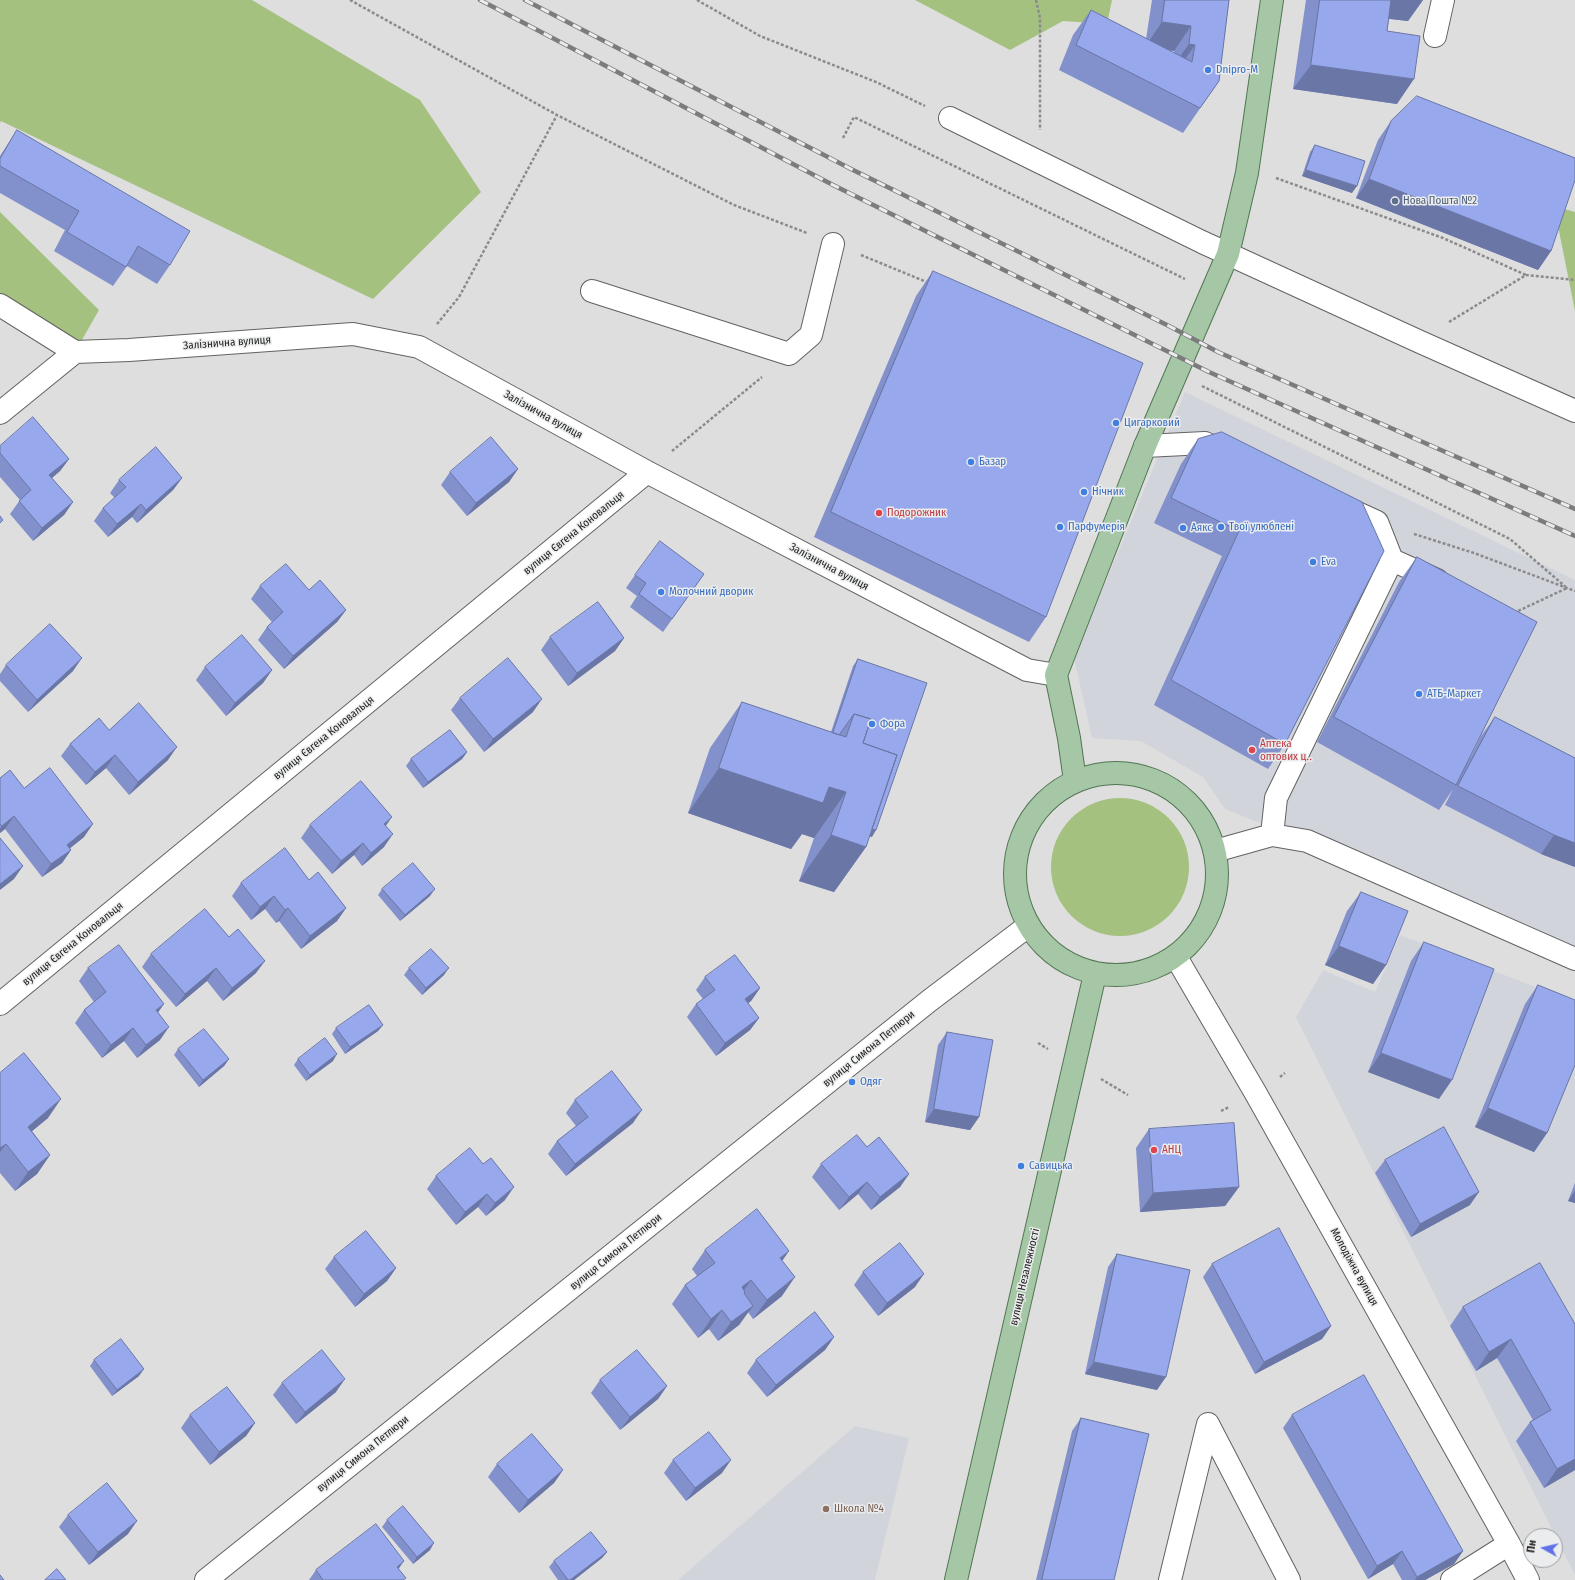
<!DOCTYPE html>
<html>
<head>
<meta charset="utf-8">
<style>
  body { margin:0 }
  #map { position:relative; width:1575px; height:1580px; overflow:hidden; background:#dededf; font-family:"Fira Sans Condensed",sans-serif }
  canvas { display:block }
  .north { position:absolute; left:1523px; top:1528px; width:40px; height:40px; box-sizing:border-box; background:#ebeced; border:1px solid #9b9c9d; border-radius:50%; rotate:278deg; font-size:11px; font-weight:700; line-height:16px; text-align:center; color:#242424 }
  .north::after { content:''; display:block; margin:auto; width:14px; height:18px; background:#6071e9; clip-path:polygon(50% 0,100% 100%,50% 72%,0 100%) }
</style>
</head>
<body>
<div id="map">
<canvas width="1575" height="1580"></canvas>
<div class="north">Пн</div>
</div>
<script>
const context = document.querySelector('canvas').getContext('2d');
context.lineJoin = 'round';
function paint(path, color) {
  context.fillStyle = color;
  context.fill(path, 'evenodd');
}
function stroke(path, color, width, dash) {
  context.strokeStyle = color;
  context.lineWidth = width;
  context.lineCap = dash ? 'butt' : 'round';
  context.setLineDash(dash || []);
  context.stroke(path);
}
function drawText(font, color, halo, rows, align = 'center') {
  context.font = font + ' "Fira Sans Condensed",sans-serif';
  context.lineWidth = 3;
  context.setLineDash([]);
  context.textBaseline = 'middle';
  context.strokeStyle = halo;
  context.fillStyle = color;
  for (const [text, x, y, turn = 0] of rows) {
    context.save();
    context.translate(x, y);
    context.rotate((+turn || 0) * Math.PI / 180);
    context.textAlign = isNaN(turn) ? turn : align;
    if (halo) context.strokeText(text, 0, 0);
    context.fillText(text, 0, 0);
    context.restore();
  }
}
const built = new Path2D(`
  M1185 392 1575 580V948L1225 809 1203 777 1141 741 1092 738 1074 658Z
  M1400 935 1575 1002V1575L1296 1017 1323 970 1375 992Z
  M855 1426 909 1438 875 1580H678Z`);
const green = new Path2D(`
  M0 0H252L420 100 481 192 373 299 1 121 0 123Z
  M915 0H1112L1107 24 1063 21 1010 50Z
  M1554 206 1575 212V311Z
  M0 212 99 310 75 352 0 307Z
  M1051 867a69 69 0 1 1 138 0a69 69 0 1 1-138 0Z`);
const path = new Path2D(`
  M350 0 557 115 734 205 807 233
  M697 0 760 36 876 82 925 106
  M1036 0 1040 18V130
  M843 138 854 117 1185 279
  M1276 178 1443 238 1526 275
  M861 255 929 283
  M1449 322 1526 275 1575 280
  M437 324 459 297 557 115
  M1202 386 1510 539 1567 588 1516 612
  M672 451 762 377
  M1414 534 1474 553 1575 591
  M1038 1043 1048 1049
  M1280 1077 1285 1073
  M1101 1079 1128 1095
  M1221 1111 1229 1107`);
const minor = new Path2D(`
  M1435 36 1443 0
  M950 118 1202 242 1418 341 1575 411
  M592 291 789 354 811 335 833 244
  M0 305 75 352 129 350 353 334 419 347 647 472 1027 670 1056 675
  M0 413 75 352
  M1145 446 1205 443 1224 452
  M1342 506 1377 522 1392 560
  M1272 835 1276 798 1392 560 1437 580
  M1215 851 1272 835 1307 841 1575 959
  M1176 957 1255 1092 1509 1544 1528 1580
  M0 1004 647 472
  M206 1580 929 1001 1028 926
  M1170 1580 1208 1424 1289 1580
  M1452 1580 1509 1544`);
const major = new Path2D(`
  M1015 874a101 101 0 1 1 202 0a101 101 0 1 1-202 0Z
  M1075 781 1069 738 1056 675 1145 446 1228 254 1247 173 1272 0
  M956 1580 1095 974`);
const rail = new Path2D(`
  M480 0 833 185 1209 372 1575 536
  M525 0 851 169 1169 326 1218 352 1575 509`);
const wall = new Path2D(`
  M1152 0H1229L1219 81 1183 133 1059 70 1073 35 1091 10 1146 39ZM1168 50 1174 51V53Z
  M1306 0H1423L1408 21 1389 19 1387 31 1397 104 1293 89Z
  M1391 121 1551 251 1538 270 1356 198 1378 140Z
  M17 130 170 265 157 284 127 266 113 286 54 251 65 230 0 193V156Z
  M1315 145 1352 193 1302 176 1310 152Z
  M933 271 1046 617 1029 642 814 537 916 296Z
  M1222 432 1285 744 1268 769 1154 705 1222 556 1154 523 1181 464 1198 439Z
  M0 446 69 459 60 471 52 478 73 502 64 515 33 541 10 514 20 500 0 477Z
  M518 469 509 482 467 516 441 485 450 472Z
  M182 478 173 490 137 523 132 517 108 537 94 521 103 508 115 498 110 493 119 480Z
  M1417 557 1470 758 1481 736 1495 717 1575 758V867L1541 854 1445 805 1453 789 1439 810 1317 742 1399 582Z
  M704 574 663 632 630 607 637 596 626 588 635 575Z
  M260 586 309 590 346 610 337 622 284 669 258 640 267 627 272 622 251 599Z
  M550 637 624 638 615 651 568 686 541 650Z
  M858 659 872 837 869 836 866 847 834 892 799 881 814 838 802 834 791 849 688 813 710 748 742 702 831 732 853 666Z
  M6 665 73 671 28 712 0 681V674Z
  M205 667 272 670 263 683 226 716 196 680Z
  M460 698 533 712 484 752 451 710Z
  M109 730 168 760 129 795 106 768 86 785 61 756 70 744Z
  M467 752 462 759 423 788 406 766 411 759Z
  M0 778 24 788 84 837 70 848 71 850 62 863 42 877 5 829 0 833Z
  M310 825 386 826 384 847 362 866 354 855 332 874 301 838Z
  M309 880 346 908 337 921 301 949 279 921 276 923 265 909 251 920 232 896 241 883Z
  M382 889 430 896 400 921 378 895Z
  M1361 892 1386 965 1373 984 1325 965 1347 911Z
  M1424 942 1439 1099 1368 1072 1411 961Z
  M151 954 256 973 223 1001 207 981 176 1007 142 967Z
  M88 968 158 1013 160 1040 137 1058 124 1041 102 1058 75 1023 84 1010 94 1002 79 981Z
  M409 968 444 975 422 995 404 975Z
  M705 977 760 988 751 1001 748 1003 759 1018 750 1030 716 1056 687 1017 696 1004 703 999 696 990Z
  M1538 985 1547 1133 1534 1152 1475 1127 1525 1004Z
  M383 1025 378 1031 345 1054 332 1034 336 1028Z
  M947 1032 979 1117 970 1130 925 1122 938 1045Z
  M178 1049 229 1059 224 1066 199 1087 174 1055Z
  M298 1059 333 1061 306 1081 294 1065Z
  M0 1073 48 1118 32 1131 50 1155 37 1174 15 1191 0 1173Z
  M575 1100 633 1123 566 1176 548 1154 557 1141 576 1126 566 1113Z
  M1149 1129 1239 1187 1225 1206 1140 1212 1136 1148Z
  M867 1147 909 1174 900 1187 871 1210 858 1194 839 1210 812 1177 821 1164Z
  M1385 1160 1470 1205 1411 1237 1375 1173Z
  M483 1164 505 1200 486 1216 478 1207 456 1225 427 1189 436 1176Z
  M1575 1183V1203L1568 1201Z
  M705 1250 782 1260V1296L753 1319 748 1312 739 1325 718 1341 709 1329 698 1338 672 1304 685 1285 697 1276 692 1269Z
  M1117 1254 1157 1390 1085 1374 1108 1267Z
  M334 1257 396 1268 387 1281 355 1307 325 1269Z
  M1212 1264 1331 1326 1322 1339 1255 1374 1203 1277Z
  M863 1272 915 1287 878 1316 854 1285Z
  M1463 1307 1575 1324V1470L1544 1488 1516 1441 1530 1422 1533 1420 1497 1358 1476 1371 1450 1326Z
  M834 1337 825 1350 767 1397 747 1373 756 1360Z
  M94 1360 139 1376 112 1396 90 1366Z
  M600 1380 667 1386 658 1399 620 1430 591 1393Z
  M282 1383 336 1392 296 1424 273 1395Z
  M190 1415 255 1423 246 1436 210 1465 181 1428Z
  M1292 1415 1463 1551 1454 1564 1425 1580H1402L1393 1564 1368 1579 1283 1428Z
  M1081 1418 1114 1580H1036L1072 1431Z
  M673 1460 722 1473 686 1501 664 1473Z
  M497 1464 563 1470 554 1483 519 1513 488 1477Z
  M68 1515 128 1534 89 1565 59 1527Z
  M387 1520 430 1550 413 1564 382 1527Z
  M607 1552 602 1558 574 1580H558L549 1567 554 1561Z
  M399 1569 404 1580H309L316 1570Z`);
const shadedWall = new Path2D(`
  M1387 0H1423L1408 21 1375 17Z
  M1162 22 1191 26 1174 51 1145 47Z
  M1189 44 1195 45 1178 69H1171Z
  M1311 65 1414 79 1397 104 1293 89Z
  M1306 170 1357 186 1352 193 1302 176Z
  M1369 179 1551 251 1538 270 1356 198Z
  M69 459 60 471 40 488 49 475Z
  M518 469 509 482 467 516 476 503Z
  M182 478 173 490 137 523 146 510Z
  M73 502 64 515 33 541 42 528Z
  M141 504 132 517 108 537 117 524Z
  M346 610 337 622 284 669 293 656Z
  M624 638 615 651 568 686 577 673Z
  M82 658 73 671 28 712 37 700Z
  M272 670 263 683 226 716 235 703Z
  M542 699 533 712 484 752 493 739Z
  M177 747 168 760 129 795 138 782Z
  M467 752 462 759 423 788 428 782Z
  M115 755 106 768 86 785 95 772Z
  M719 768 829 787 846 792 814 838 802 834 791 849 688 813Z
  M14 816 5 829 0 833V829L2 826Z
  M392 817 383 830 384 824Z
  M93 824 84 837 58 858 67 845Z
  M859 825 876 830 872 837 855 831Z
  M393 834 384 847 362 866 371 853Z
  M831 835 866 847 834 892 799 881Z
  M1554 835 1575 843V867L1541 854Z
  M363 843 354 855 332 874 341 861Z
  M71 850 62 863 42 877 51 864Z
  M23 866 14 879 0 890V884Z
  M435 889 430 896 400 921 405 915Z
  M274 896 265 909 251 920 260 907Z
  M288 908 279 921 276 923 285 910Z
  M346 908 337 921 301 949 310 936Z
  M1339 946 1386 965 1373 984 1325 965Z
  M265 961 256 973 223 1001 232 988Z
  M216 968 207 981 176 1007 185 994Z
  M449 968 444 975 422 995 426 988Z
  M760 988 751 1001 736 1012 745 999Z
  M164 1004 155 1017 156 1010Z
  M759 1018 750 1030 716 1056 725 1043Z
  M383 1025 378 1031 345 1054 350 1047Z
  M169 1027 160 1040 137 1058 146 1045Z
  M133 1028 124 1041 102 1058 111 1045Z
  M1381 1053 1452 1080 1439 1099 1368 1072Z
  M337 1054 333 1061 306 1081 310 1075Z
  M229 1059 224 1066 199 1087 203 1080Z
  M61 1099 48 1118 14 1146 28 1127Z
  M1488 1108 1547 1133 1534 1152 1475 1127Z
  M934 1109 979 1117 970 1130 925 1122Z
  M642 1110 633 1123 566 1176 575 1164Z
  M6 1144 0 1152V1148Z
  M50 1155 37 1174 15 1191 28 1172Z
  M909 1174 900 1187 871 1210 880 1197Z
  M867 1182 858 1194 839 1210 849 1197Z
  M514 1187 505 1200 486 1216 495 1203Z
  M1239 1187 1225 1206 1140 1212 1153 1193Z
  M1575 1191V1203L1568 1201Z
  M1479 1192 1470 1205 1411 1237 1420 1224Z
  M487 1194 478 1207 456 1225 465 1212Z
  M789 1251 776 1270 780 1258Z
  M396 1268 387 1281 355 1307 364 1294Z
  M924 1274 915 1287 878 1316 887 1303Z
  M795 1277 782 1296 753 1319 767 1300Z
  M751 1280 738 1299 742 1287Z
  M753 1306 739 1325 718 1341 731 1322Z
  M722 1310 709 1329 698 1338 711 1319Z
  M1331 1326 1322 1339 1255 1374 1264 1362Z
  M834 1337 825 1350 767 1397 776 1385Z
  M1511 1339 1497 1358 1476 1371 1489 1352Z
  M1094 1362 1166 1377 1157 1390 1085 1374Z
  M144 1369 139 1376 112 1396 117 1390Z
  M345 1379 336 1392 296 1424 305 1412Z
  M667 1386 658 1399 620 1430 630 1417Z
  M255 1423 246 1436 210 1465 219 1452Z
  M1575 1459V1470L1544 1488 1557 1469Z
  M731 1460 722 1473 686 1501 695 1488Z
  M563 1470 554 1483 519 1513 528 1500Z
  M137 1521 128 1534 89 1565 98 1552Z
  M434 1543 430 1550 413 1564 417 1557Z
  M1402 1551 1393 1564 1368 1579 1377 1566Z
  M1463 1551 1454 1564 1425 1580H1415L1417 1577Z
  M607 1552 602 1558 574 1580H570Z
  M404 1561 395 1574 397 1567Z`);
const building = new Path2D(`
  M1165 0H1229L1219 81 1200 108 1076 45 1091 10 1192 62 1195 45 1189 44 1191 26 1162 22Z
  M1320 0H1391L1387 31 1420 36 1414 79 1311 65Z
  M1417 96 1575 158V180L1551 251 1369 179 1391 121Z
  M17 130 190 231 170 265 138 246 126 267 67 232 79 211 0 166V159Z
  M1315 145 1365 161 1357 186 1306 170Z
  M933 271 1143 363 1046 617 831 512Z
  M33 417 69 459 49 475 73 502 42 528 19 501 31 490 0 453V446Z
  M1222 432 1362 502 1384 551 1285 744 1171 680 1239 531 1171 498 1198 439Z
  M491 437 518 469 476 503 450 472Z
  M156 447 182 478 146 510 141 504 117 524 103 508 126 487 119 480Z
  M0 516 3 520 0 523Z
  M660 541 704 574 672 619 639 594 646 583 635 575Z
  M1417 557 1537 622 1456 785 1334 717Z
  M286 564 309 590 320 580 346 610 293 656 267 627 283 612 260 586Z
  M598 602 624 638 577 673 550 637Z
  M50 624 82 658 37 700 6 665Z
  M242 635 272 670 235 703 205 667Z
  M508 658 542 699 493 739 460 698Z
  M858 659 927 683 876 830 872 829 897 755 863 743 871 719 854 714 839 735 833 733Z
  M742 702 846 737 854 714 871 719 863 743 897 755 866 847 831 835 846 792 829 787 823 803 719 768Z
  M139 703 177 747 138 782 115 755 95 772 70 744 99 718 109 730Z
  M1495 717 1575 758V843L1554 835 1458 786Z
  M450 730 467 752 428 782 411 759Z
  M50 768 93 824 67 845 71 850 51 864 14 816 2 826 0 824V778L10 770 24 788Z
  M361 781 392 817 384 824 393 834 371 853 363 843 341 861 310 825Z
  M0 838 23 866 0 884Z
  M285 848 309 880 318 872 346 908 310 936 288 908 285 910 274 896 260 907 241 883Z
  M413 863 435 889 405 915 382 889Z
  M1361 892 1408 911 1386 965 1339 946Z
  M205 909 229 937 238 929 265 961 232 988 216 968 185 994 151 954Z
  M1424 942 1494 969 1452 1080 1381 1053Z
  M119 945 164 1004 156 1010 169 1027 146 1045 133 1028 111 1045 84 1010 106 992 88 968Z
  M431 949 449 968 426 988 409 968Z
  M735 955 760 988 745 999 759 1018 725 1043 696 1004 715 990 705 977Z
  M1538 985 1575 1000V1065L1547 1133 1488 1108Z
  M369 1005 383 1025 350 1047 336 1028Z
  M204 1029 229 1059 203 1080 178 1049Z
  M947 1032 993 1040 979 1117 934 1109Z
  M325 1038 337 1054 310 1075 298 1059Z
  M24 1053 61 1099 28 1127 50 1155 28 1172 6 1144 0 1148V1073Z
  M612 1071 642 1110 575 1164 557 1141 588 1117 575 1100Z
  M1234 1123 1239 1187 1153 1193 1149 1129Z
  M1444 1127 1479 1192 1420 1224 1385 1160Z
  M857 1135 867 1147 879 1137 909 1174 880 1197 867 1182 849 1197 821 1164Z
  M470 1148 483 1164 491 1158 514 1187 495 1203 487 1194 465 1212 436 1176Z
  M757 1209 789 1251 780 1258 795 1277 767 1300 751 1280 742 1287 745 1292 744 1293 753 1306 731 1322 722 1310 711 1319 685 1285 715 1263 705 1250Z
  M1279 1228 1331 1326 1264 1362 1212 1264Z
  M366 1231 396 1268 364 1294 334 1257Z
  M900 1243 924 1274 887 1303 863 1272Z
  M1117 1254 1190 1270 1166 1377 1094 1362Z
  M1540 1263 1575 1324V1459L1557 1469 1530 1422 1551 1410 1511 1339 1489 1352 1463 1307Z
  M815 1312 834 1337 776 1385 756 1360Z
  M121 1339 144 1369 117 1390 94 1360Z
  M322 1350 345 1379 305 1412 282 1383Z
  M637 1350 667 1386 630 1417 600 1380Z
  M1364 1375 1463 1551 1417 1577 1402 1551 1377 1566 1292 1415Z
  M227 1387 255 1423 219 1452 190 1415Z
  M1081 1418 1149 1434 1114 1580H1042Z
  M709 1432 731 1460 695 1488 673 1460Z
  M532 1434 563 1470 528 1500 497 1464Z
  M107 1483 137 1521 98 1552 68 1515Z
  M403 1506 434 1543 417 1557 387 1520Z
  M376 1524 404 1561 397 1567 406 1578 403 1580H323L316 1570Z
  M591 1532 607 1552 570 1580H568L554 1561Z
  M57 1569 66 1580H45Z
  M0 1575 4 1580H0Z`);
const markers = [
  [1208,70,4,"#3f7fe0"],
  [1395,201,4,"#5c6f8a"],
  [1116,423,4,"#3f7fe0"],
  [971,462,4,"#3f7fe0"],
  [1084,492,4,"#3f7fe0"],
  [879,513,4,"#e0444e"],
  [1060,527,4,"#3f7fe0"],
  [1221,527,4,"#3f7fe0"],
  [1183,528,4,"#3f7fe0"],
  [1313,562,4,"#3f7fe0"],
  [661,592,4,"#3f7fe0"],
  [1419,694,4,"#3f7fe0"],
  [872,724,4,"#3f7fe0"],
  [1252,750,4,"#e0444e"],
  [852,1082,4,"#3f7fe0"],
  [1154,1150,4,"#e0444e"],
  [1021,1166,4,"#3f7fe0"],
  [826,1509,4,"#8d6e63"]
];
const shopNames = [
  ["Dnipro-M",1216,70],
  ["Цигарковий",1124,423],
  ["Базар",979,462],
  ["Нічник",1092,492],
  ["Парфумерія",1068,527],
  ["Твої улюблені",1229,527],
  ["Аякс",1191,528],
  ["Eva",1321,562],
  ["Молочний дворик",669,592],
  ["АТБ-Маркет",1427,694],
  ["Фора",880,724],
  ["Одяг",860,1082],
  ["Савицька",1029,1166]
];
const serviceNames = [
  ["Нова Пошта №2",1403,201]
];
const streetNames = [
  ["Залізнична вулиця",227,343,-4],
  ["Залізнична вулиця",543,415,29],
  ["вулиця Євгена Коновальця",574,533,-39],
  ["Залізнична вулиця",829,567,28],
  ["вулиця Євгена Коновальця",324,738,-39],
  ["вулиця Євгена Коновальця",73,944,-39],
  ["вулиця Симона Петлюри",869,1049,-39],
  ["вулиця Симона Петлюри",616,1252,-39],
  ["Молодіжна вулиця",1354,1267,61],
  ["вулиця Незалежності",1025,1277,-77],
  ["вулиця Симона Петлюри",363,1454,-39]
];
const healthNames = [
  ["Подорожник",887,513],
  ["Аптека",1260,744],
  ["оптових ц‥",1260,757],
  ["АНЦ",1162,1150]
];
const educationNames = [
  ["Школа №4",834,1509]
];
paint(built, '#d2d4dc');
paint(green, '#a4c17f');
stroke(minor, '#616262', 24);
stroke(major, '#527652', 24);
stroke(path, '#8b8b8b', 2.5, [3, 2]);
stroke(minor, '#fff', 22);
stroke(major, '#a6c7a6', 22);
stroke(rail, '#7c7c7d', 4.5);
stroke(rail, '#ebeced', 3, [9]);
paint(wall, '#8290cb');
paint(shadedWall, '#6a76a5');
paint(building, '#97a8ec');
stroke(building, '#6a76a5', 1);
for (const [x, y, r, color] of markers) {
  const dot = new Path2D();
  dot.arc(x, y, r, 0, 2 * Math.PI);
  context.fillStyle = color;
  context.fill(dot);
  stroke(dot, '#ebeced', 1.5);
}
drawText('11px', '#366cbe', '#ebeced', shopNames, 'left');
drawText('11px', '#4e5e75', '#ebeced', serviceNames, 'left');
drawText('11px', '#242424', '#ebeced', streetNames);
drawText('11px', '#be3a42', '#ebeced', healthNames, 'left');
drawText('11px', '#785e54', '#ebeced', educationNames, 'left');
</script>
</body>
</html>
